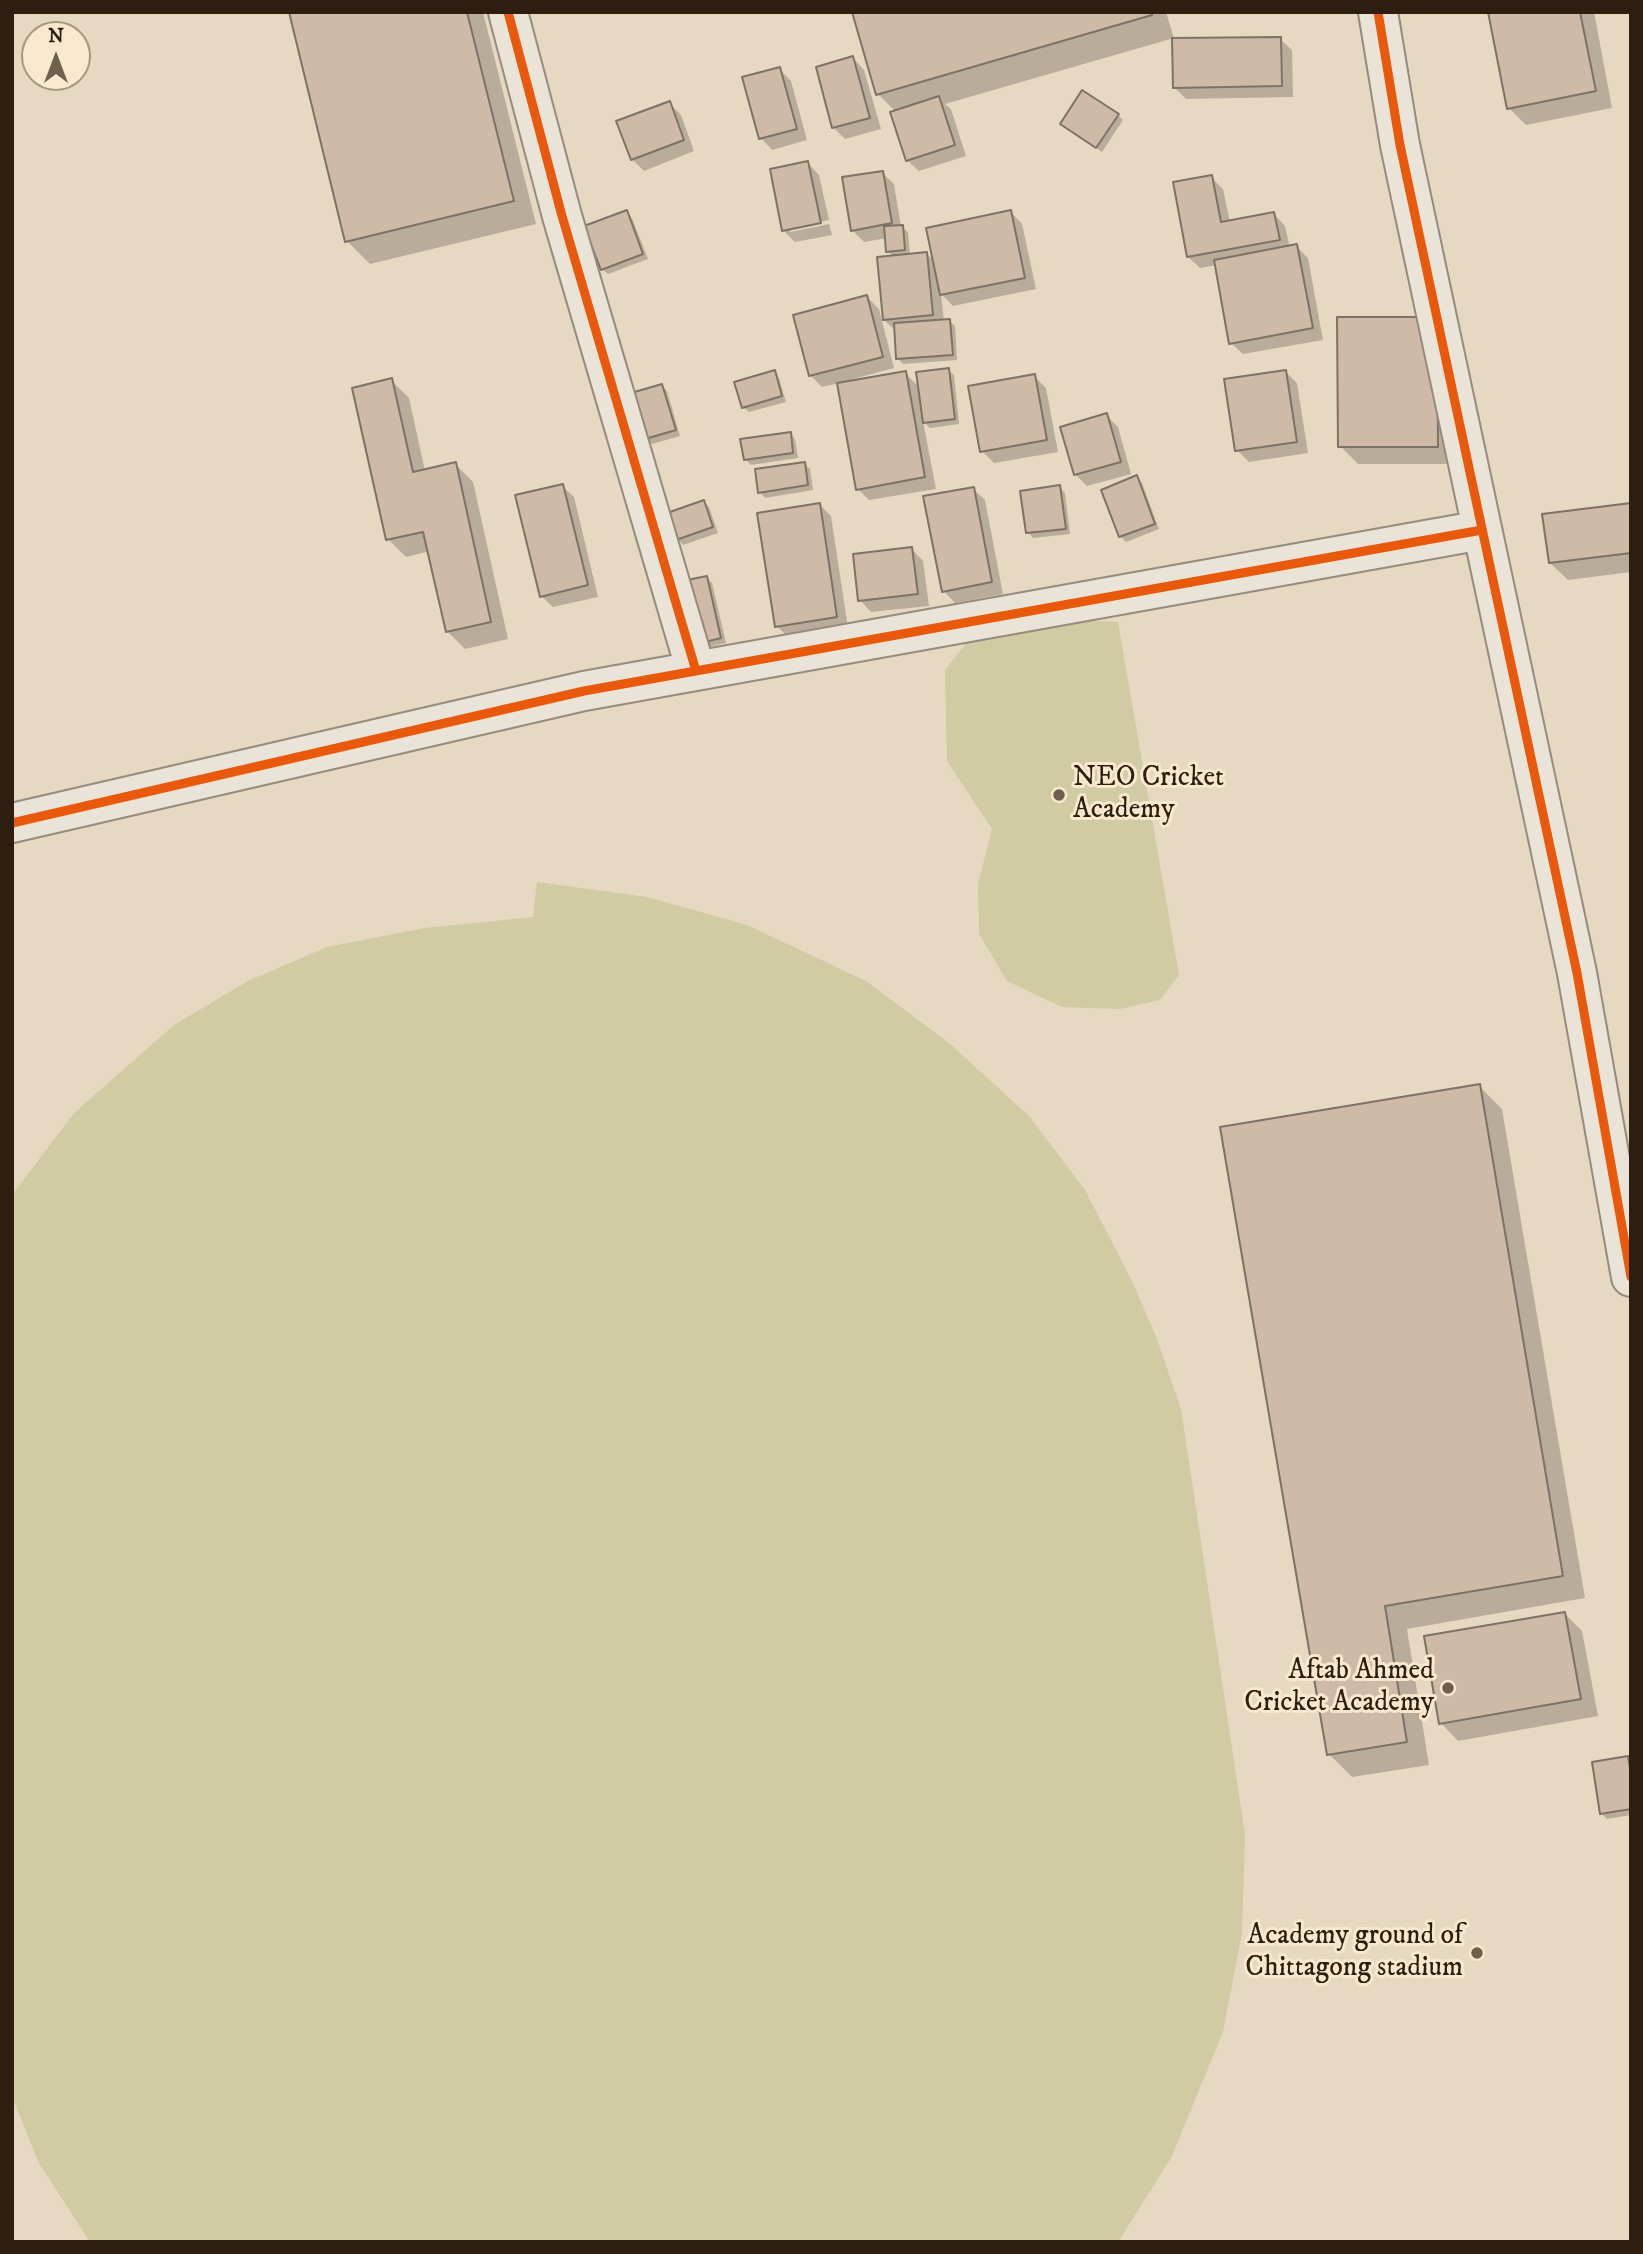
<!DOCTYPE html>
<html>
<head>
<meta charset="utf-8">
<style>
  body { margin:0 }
  #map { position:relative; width:1643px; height:2254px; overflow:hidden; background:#e7d8c1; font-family:"IM FELL DW Pica",serif }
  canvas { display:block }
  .frame { position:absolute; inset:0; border:14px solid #2e1e0f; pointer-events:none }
  .north { position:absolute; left:21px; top:21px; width:70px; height:70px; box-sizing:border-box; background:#f9e8cd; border:2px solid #a89781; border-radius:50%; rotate:0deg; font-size:19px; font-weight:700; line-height:28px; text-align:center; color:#2e1e0f }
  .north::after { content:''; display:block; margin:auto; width:24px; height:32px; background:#6f5f4d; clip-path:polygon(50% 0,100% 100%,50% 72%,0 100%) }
</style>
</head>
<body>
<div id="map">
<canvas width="1643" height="2254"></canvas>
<div class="frame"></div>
<div class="north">N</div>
</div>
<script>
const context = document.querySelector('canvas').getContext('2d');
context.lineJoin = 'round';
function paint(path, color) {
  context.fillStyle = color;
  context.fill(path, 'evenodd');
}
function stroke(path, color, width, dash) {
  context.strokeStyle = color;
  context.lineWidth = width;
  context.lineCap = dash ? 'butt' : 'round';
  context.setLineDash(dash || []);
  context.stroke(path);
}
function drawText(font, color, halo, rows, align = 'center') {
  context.font = font + ' "IM FELL DW Pica",serif';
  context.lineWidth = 6;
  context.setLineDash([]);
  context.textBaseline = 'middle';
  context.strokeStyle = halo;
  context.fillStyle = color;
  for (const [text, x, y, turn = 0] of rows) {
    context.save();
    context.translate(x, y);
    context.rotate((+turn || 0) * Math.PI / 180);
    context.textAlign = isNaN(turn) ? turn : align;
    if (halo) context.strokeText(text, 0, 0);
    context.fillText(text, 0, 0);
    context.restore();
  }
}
const green = new Path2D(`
  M1078 620 1118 622 1179 975 1160 1000 1120 1009 1062 1007 1007 981 979 934 978 884 992 829 947 761 945 670 975 632Z
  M537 882 647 897 747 925 866 981 949 1043 1029 1116 1085 1190 1131 1279 1157 1339 1181 1409 1245 1834 1242 1933 1223 2032 1171 2158 1118 2242H90L39 2163 12 2097V1195L74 1113 174 1025 248 981 327 947 425 928 533 917Z`);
const shadow = new Path2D(`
  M291 12H483L536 224 370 264 347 241Z
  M854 12H1166L1174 38 945 104 951 109 966 156 919 171 907 160 896 112 878 94Z
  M1490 12H1594L1612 108 1526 125 1509 108Z
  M1280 39 1292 50 1293 97 1186 99 1174 87Z
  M853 58 864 70 881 129 845 139 833 127Z
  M779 69 791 81 807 140 772 150 761 138Z
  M669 103 681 115 694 151 644 171 632 159Z
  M1118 115 1123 120 1102 152 1062 123Z
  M808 163 819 175 829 220 790 228V232L829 224 832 235 795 242 784 231Z
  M882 173 894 184 901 227 908 232 910 255 927 254 935 262 1011 212 1022 224 1036 289 953 306 941 294 944 321H949L955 326 957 360 903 364 898 359 896 331 884 320 894 257 888 251 887 238 864 242 852 230Z
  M1211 177 1223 189 1230 222 1274 214 1285 226 1290 248 1296 246 1308 258 1323 340 1243 354 1231 343 1217 265 1200 268 1188 257Z
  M626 213 632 218 648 259 608 274 602 269Z
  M867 297 879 309 894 368 846 381 847 383 905 373 920 388 948 370 954 375 959 424 930 428 923 421 936 489 869 500 858 489 839 383 822 387 810 375Z
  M1436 319 1455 464H1358L1340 446Z
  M1285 371 1297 383 1308 453 1249 462 1237 450Z
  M774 372 779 378 786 402 749 412 743 407Z
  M1034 376 1046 388 1058 452 994 463 982 451Z
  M391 380 409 398 425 471 455 464 473 482 508 639 465 649 447 631 430 551 406 557 388 539Z
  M662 386 667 391 680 436 652 444 646 438Z
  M1106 415 1118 427 1131 474 1087 486 1075 474Z
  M790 434 795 439 798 458 751 465 745 459Z
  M804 464 810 469 813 490 765 498 760 492Z
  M1137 477 1142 483 1159 529 1126 542 1120 536Z
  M562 486 574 497 598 597 553 607 541 596Z
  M1060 487 1065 493 1070 534 1033 538 1028 532Z
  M973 489 985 500 1003 594 955 603 944 591Z
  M703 502 709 507 718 533 683 545 678 539Z
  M819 504 831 516 848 628 789 638 777 626Z
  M1631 505V572L1568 580 1550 563Z
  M912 549 923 561 929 606 871 612 860 600Z
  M707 578 712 583 726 643 708 647 703 642Z
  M1479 1086 1502 1109 1585 1598 1407 1629 1429 1765 1352 1777 1329 1754Z
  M1565 1614 1582 1631 1598 1716 1458 1741 1441 1723Z
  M1627 1758 1631 1762V1815L1607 1819 1601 1813Z`);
const building = new Path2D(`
  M289 12H467L514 201 345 242Z
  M852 12H1151L1152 15 876 95Z
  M1488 12H1580L1596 91 1507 109Z
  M1281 37 1282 86 1173 88 1172 38Z
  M853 56 870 118 832 128 816 67Z
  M780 67 797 129 759 139 742 77Z
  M1082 90 1119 114 1096 148 1060 124Z
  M939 96 955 145 906 161 890 112Z
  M670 101 684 140 631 160 616 121Z
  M808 161 821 223 782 231 770 169Z
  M883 171 892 223 851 231 842 177Z
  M1212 175 1221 222 1274 212 1280 240 1187 257 1173 182Z
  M627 210 643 254 601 270 584 226Z
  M1011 210 1025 278 940 295 926 228Z
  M903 225 905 250 886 252 884 226Z
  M1297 244 1313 328 1229 344 1214 260Z
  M927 252 933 315 883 320 877 257Z
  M867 295 883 357 809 376 793 315Z
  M1337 317H1437L1438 447H1338Z
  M950 319 953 355 896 359 894 323Z
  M949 368 955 419 923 423 916 372Z
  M775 370 782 396 742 408 734 382Z
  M1286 370 1297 442 1235 451 1224 379Z
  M906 371 925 477 856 490 837 383Z
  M1035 374 1047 440 980 452 968 386Z
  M392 378 413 472 456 462 491 622 446 632 423 532 386 540 352 388Z
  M662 384 676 430 645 439 631 393Z
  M1107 413 1121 462 1074 475 1060 427Z
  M791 432 793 453 744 460 740 439Z
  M805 462 808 485 758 493 755 469Z
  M1137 475 1155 524 1119 537 1101 490Z
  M563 484 588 585 540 597 515 495Z
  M1060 485 1066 529 1026 533 1020 491Z
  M974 487 992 582 942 592 923 496Z
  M704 500 713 527 676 540 667 513Z
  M820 503 837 617 775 627 757 513Z
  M1631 503V553L1549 563 1542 514Z
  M912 547 918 594 858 601 853 554Z
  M707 576 721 638 701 643 687 580Z
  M1480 1084 1563 1576 1385 1606 1407 1742 1327 1755 1220 1127Z
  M1565 1612 1581 1699 1439 1724 1424 1636Z
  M1628 1756 1631 1774V1809L1600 1814 1592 1762Z`);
const minor = new Path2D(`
  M508 12 562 216 696 671
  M1378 12 1400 145 1577 973 1631 1277
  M12 823 584 691 1482 530`);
const cycleway = new Path2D(`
  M508 12 562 216 696 671
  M1378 12 1400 145 1577 973 1631 1277
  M12 823 584 691 1482 530`);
const markers = [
  [1059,795,7,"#6f5f4d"],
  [1448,1688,7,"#6f5f4d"],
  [1477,1953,7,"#6f5f4d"]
];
const poiNames = [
  ["NEO Cricket",1073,779,"left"],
  ["Academy",1073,811,"left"],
  ["Aftab Ahmed",1434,1672],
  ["Cricket Academy",1434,1704],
  ["Academy ground of",1463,1937],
  ["Chittagong stadium",1463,1969]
];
paint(green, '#d0cba3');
paint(shadow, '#0003');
paint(building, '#cfbaa8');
stroke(building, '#7c7265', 2);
stroke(minor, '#968b7d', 42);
stroke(minor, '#eae3d7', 38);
stroke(cycleway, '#e8590c', 9);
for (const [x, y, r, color] of markers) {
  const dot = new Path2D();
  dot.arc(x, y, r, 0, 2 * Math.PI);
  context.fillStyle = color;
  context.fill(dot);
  stroke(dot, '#f9e8cd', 2.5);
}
drawText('28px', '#2e1e0f', '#f9e8cd', poiNames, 'right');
</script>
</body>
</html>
